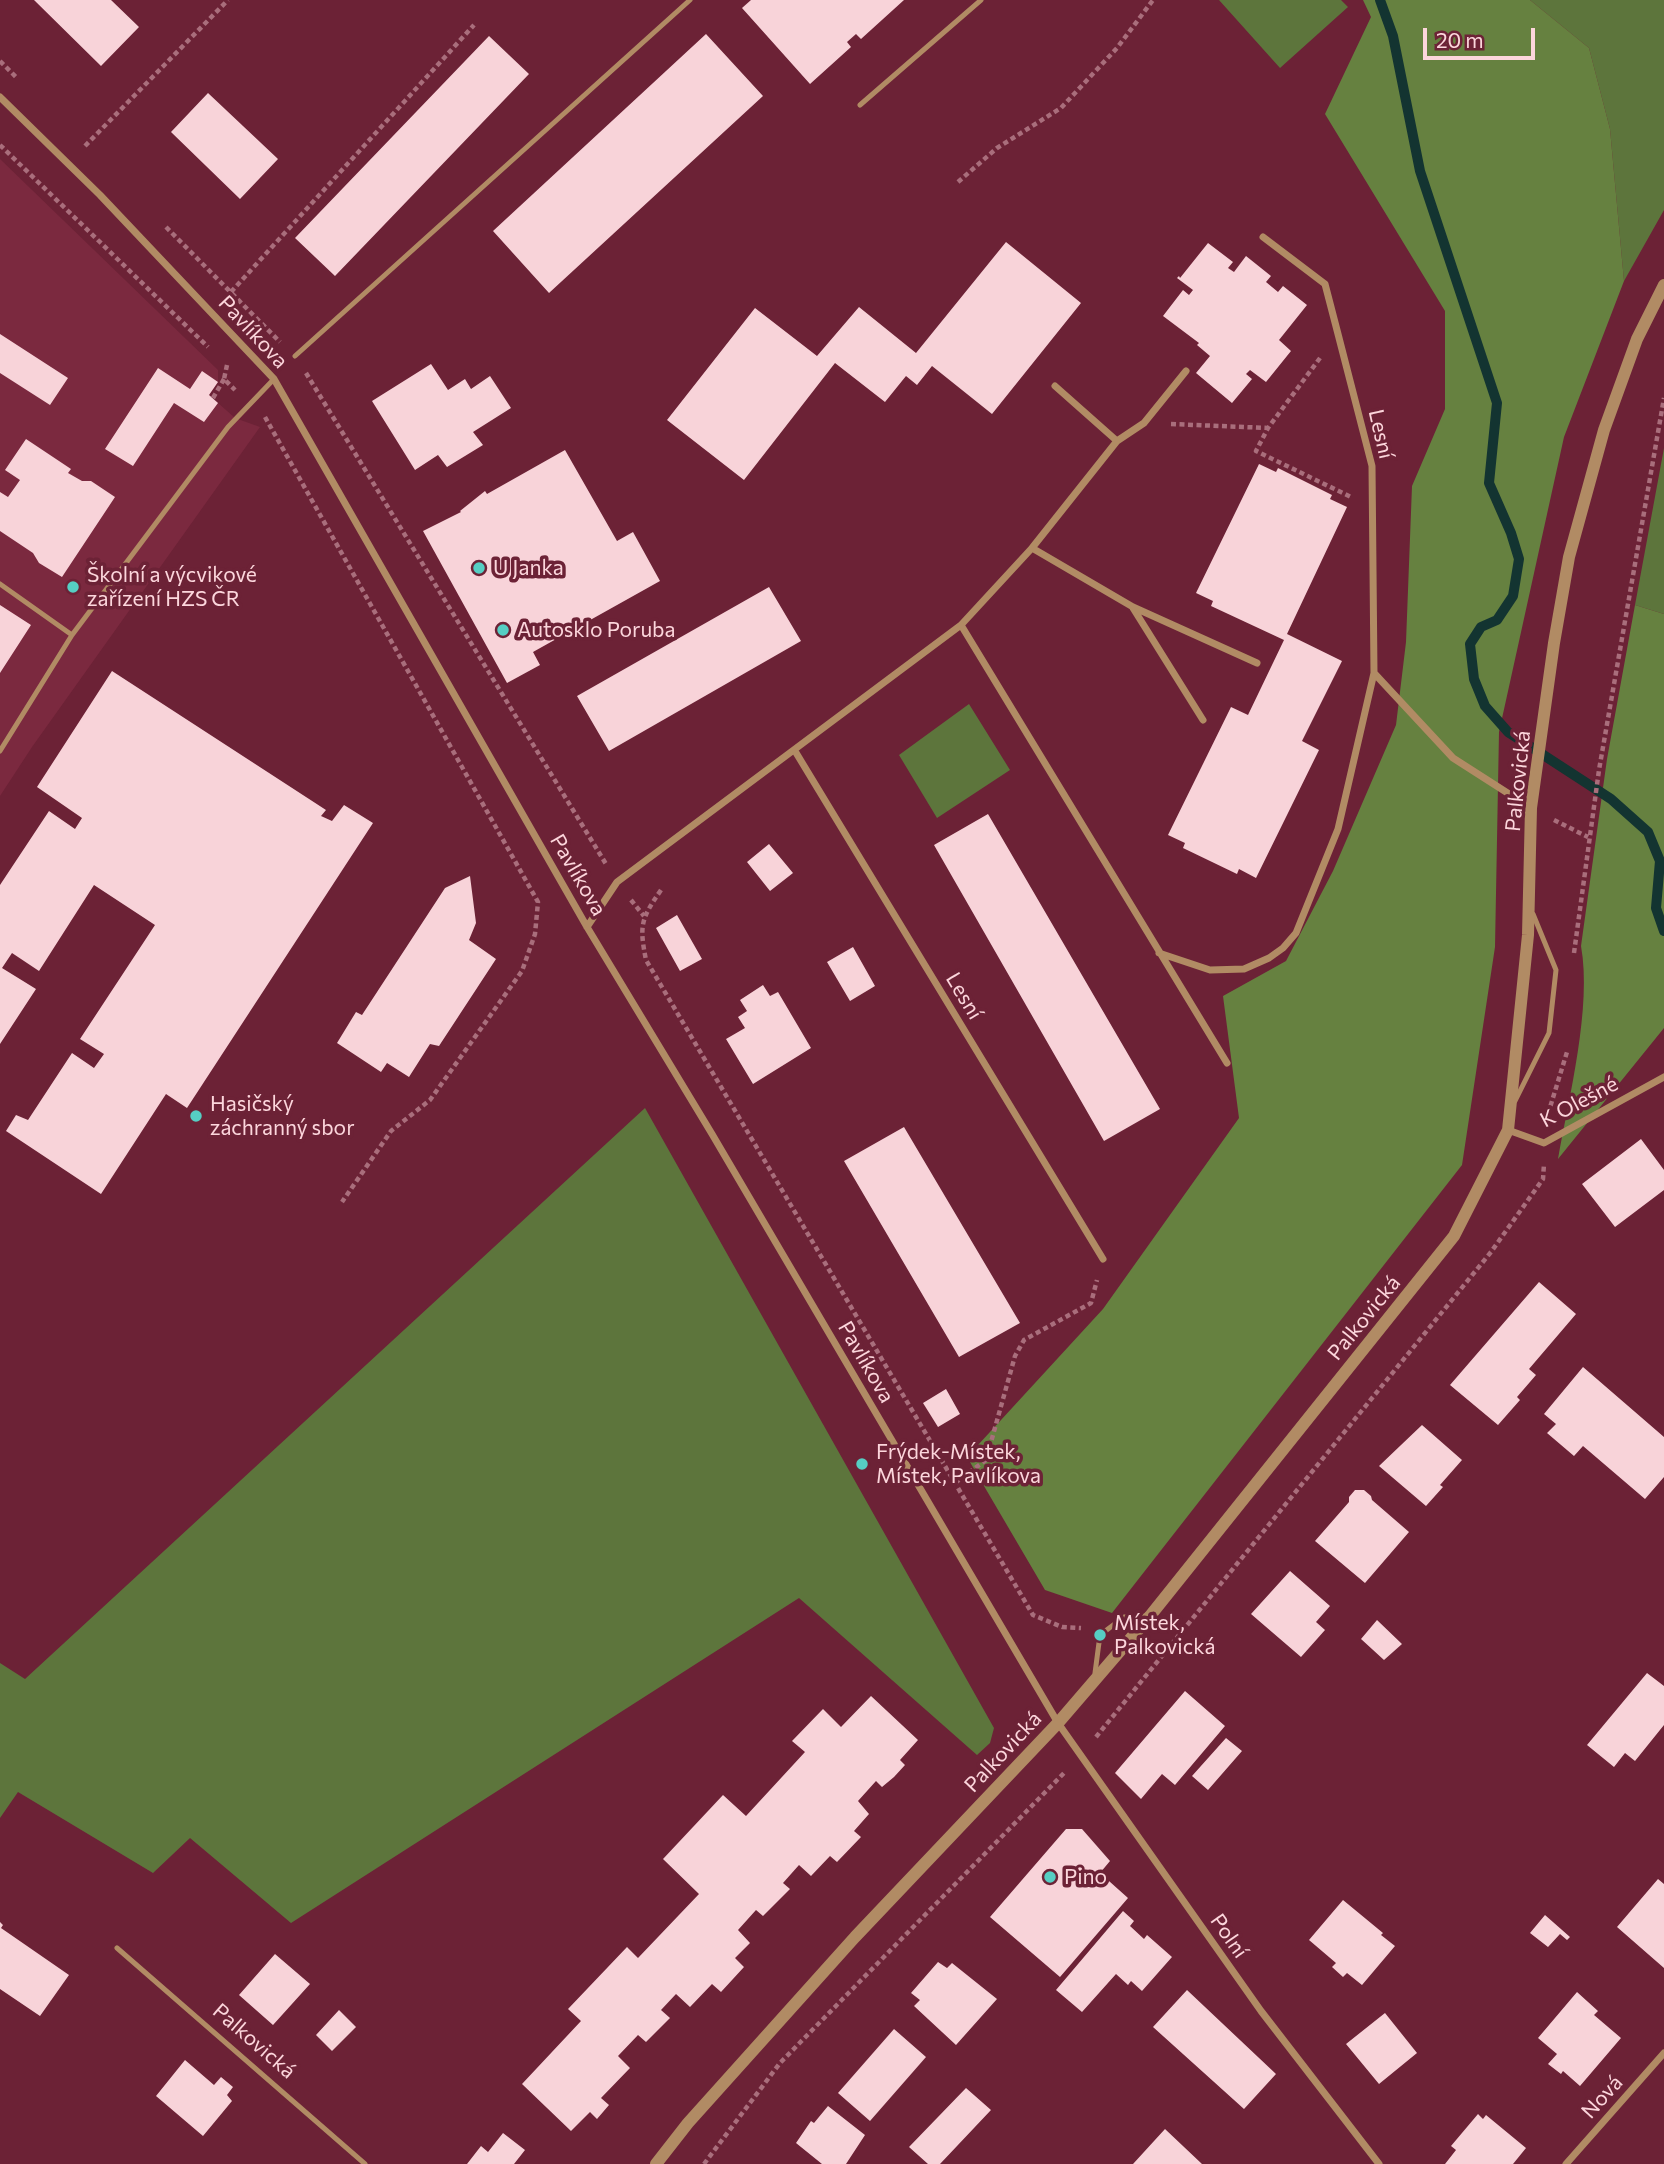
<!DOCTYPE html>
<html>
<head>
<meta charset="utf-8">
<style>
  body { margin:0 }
  #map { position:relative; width:1664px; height:2164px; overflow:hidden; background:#6c2236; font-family:Commissioner,sans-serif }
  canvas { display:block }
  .scale { position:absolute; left:1423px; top:28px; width:112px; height:32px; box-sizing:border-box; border:4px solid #fcd6dc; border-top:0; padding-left:9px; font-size:21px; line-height:24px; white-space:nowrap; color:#fcd6dc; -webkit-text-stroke:5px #6c2236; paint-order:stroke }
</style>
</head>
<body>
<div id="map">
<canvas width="1664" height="2164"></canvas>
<div class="scale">20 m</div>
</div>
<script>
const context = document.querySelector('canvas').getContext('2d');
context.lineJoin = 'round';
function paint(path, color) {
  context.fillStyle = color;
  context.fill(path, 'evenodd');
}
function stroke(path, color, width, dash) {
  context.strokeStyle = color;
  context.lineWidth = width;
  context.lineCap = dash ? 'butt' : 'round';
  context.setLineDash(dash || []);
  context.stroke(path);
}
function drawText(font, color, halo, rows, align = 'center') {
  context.font = font + ' Commissioner,sans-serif';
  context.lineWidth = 7;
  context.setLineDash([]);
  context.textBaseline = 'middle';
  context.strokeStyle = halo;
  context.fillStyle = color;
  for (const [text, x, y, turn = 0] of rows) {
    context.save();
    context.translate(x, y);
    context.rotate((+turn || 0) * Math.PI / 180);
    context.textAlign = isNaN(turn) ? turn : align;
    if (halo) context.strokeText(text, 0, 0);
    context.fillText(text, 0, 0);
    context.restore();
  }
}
const built = new Path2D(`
  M0 159 218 370V382L209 395 235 418 260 427 32 747 0 796Z`);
const green = new Path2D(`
  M1219 0H1341L1348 7 1280 68Z
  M1530 0H1664V210L1624 281 1610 129 1589 48Z
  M1664 448V614L1635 605Z
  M969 704 1010 770 937 818 899 755Z
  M645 1108 994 1728 990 1743 977 1755 799 1598 291 1923 190 1838 153 1873 18 1792 0 1818V1663L25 1679Z`);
const forest = new Path2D(`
  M1363 0H1530L1589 48 1610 129 1624 281 1564 437 1499 732 1495 947 1462 1165 1112 1613 1045 1590 967 1457 1103 1309 1239 1118 1223 996 1286 961 1333 871 1396 725 1406 642 1412 486 1445 409V311L1325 114 1371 17Z
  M1635 605 1664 614V1028L1558 1159C1569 1097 1592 1007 1581 946L1607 759Z`);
const stream = new Path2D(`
  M1380 0 1393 36 1420 171 1497 403 1489 483 1511 533 1519 559 1513 596 1497 620 1481 627 1470 644 1474 679 1485 706 1508 732 1611 799 1648 832 1660 861 1656 908 1664 931`);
const building = new Path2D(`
  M34 0H111L139 27 101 66Z
  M751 0H904L861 39 856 34 847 42 851 47 810 84 742 8Z
  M706 34 763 96 549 293 493 231Z
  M489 36 529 74 335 276 295 238Z
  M208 93 278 159 240 199 171 132Z
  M1006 242 1081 303 992 414 932 366 917 385 906 376 885 402 835 363 744 480 667 420 755 308 817 356 859 307 916 353Z
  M1208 243 1233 262 1228 268 1234 272 1246 256 1271 276 1266 282 1278 292 1283 286 1307 305 1279 340 1291 351 1266 382 1250 370 1246 374 1252 379 1232 403 1196 373 1210 356 1197 345 1199 343 1163 316 1183 290 1189 295 1193 290 1177 278 1179 276 1180 278Z
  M0 334 68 378 50 405 0 373Z
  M431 364 448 390 465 379 471 389 490 376 511 408 473 432 483 445 447 467 438 455 415 470 372 401Z
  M158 368 190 389 202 371 218 382 209 395 218 403 204 422 174 403 133 466 105 449Z
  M26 439 71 469 68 473 82 481H91L115 497 62 577 39 563 33 553 0 531V492L8 497 20 480 5 470Z
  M565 450 617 541 633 532 660 581 533 652 540 665 507 683 423 531 461 512 460 511 485 491 487 494Z
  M1259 464 1276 472 1278 468 1332 495 1330 499 1347 507 1287 634 1342 661 1302 741 1319 750 1256 878 1239 869 1237 874 1183 848 1185 843 1168 835 1231 707 1248 715 1284 640 1211 606 1213 601 1196 593Z
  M769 587 801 641 609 751 577 696Z
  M0 605 31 625 0 673Z
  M112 671 326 810 321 816 332 821 344 805 373 823 187 1108 166 1094 101 1194 6 1131 16 1115 28 1120 72 1053 94 1068 104 1054 80 1039 155 925 94 885 39 971 12 953 2 968 36 989 0 1044V885L49 811 75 829 82 818 37 787Z
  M988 814 1160 1109 1104 1141 934 845Z
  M769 844 793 873 770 891 747 862Z
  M470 876 476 923 469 940 496 959 439 1046 430 1044 409 1077 387 1063 381 1072 337 1043 356 1012 362 1015 445 888Z
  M677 915 702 959 680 971 656 928Z
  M853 947 875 986 850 1001 827 962Z
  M763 985 770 996 778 992 811 1048 753 1084 726 1039 745 1028 738 1017 747 1011 740 1000Z
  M904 1127 1020 1323 959 1357 844 1161Z
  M1641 1139 1664 1170V1190L1615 1227 1582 1184Z
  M1539 1282 1576 1314 1529 1369 1536 1375 1517 1397 1520 1400 1498 1425 1450 1385Z
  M1583 1367 1664 1437V1477L1645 1499 1583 1446 1574 1456 1547 1433 1556 1424 1544 1414Z
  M946 1389 960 1414 938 1427 923 1403Z
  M1422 1425 1462 1460 1440 1485 1443 1487 1426 1506 1379 1466Z
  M1355 1490H1364L1371 1496 1372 1500 1409 1532 1365 1583 1315 1541 1349 1502V1497Z
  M1290 1571 1330 1606 1316 1622 1325 1630 1301 1657 1251 1614Z
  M1377 1620 1402 1644 1384 1660 1361 1639Z
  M1647 1673 1664 1686V1725L1635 1761 1625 1753 1614 1767 1587 1745Z
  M1185 1691 1225 1726 1175 1785 1162 1774 1141 1799 1115 1773Z
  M871 1696 918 1740 900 1760 905 1765 894 1777 882 1787 876 1781 858 1801 869 1814 854 1831 861 1837 837 1862 830 1856 811 1876 799 1865 783 1883 790 1889 763 1916 756 1910 738 1930 750 1943 735 1958 744 1967 721 1992 712 1984 690 2007 676 1994 661 2010 670 2018 646 2042 638 2035 618 2056 630 2068 601 2098 609 2105 597 2119 590 2112 571 2131 522 2084 581 2021 568 2009 627 1947 638 1958 699 1894 663 1859 723 1795 746 1816 805 1752 792 1741 823 1709 841 1727Z
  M1226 1738 1242 1751 1208 1790 1192 1776Z
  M1066 1829H1082L1110 1861 1100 1873 1128 1898 1060 1977 990 1917Z
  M1658 1879 1664 1884V1968L1617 1927Z
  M1343 1900 1383 1933 1381 1935 1395 1946 1362 1985 1347 1973 1343 1977 1332 1967 1336 1963 1309 1940Z
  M1123 1911 1134 1921 1130 1926 1144 1939 1147 1935 1172 1957 1142 1991 1131 1981 1128 1985 1116 1974 1082 2012 1056 1990Z
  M1545 1915 1570 1937 1567 1940 1560 1934 1548 1947 1530 1933Z
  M0 1922 3 1925 1 1928 69 1975 40 2016 0 1989Z
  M275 1954 310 1984 273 2025 239 1995Z
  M938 1962 947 1968 952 1963 997 1999 956 2045 914 2006 920 2000 911 1993Z
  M1187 1990 1276 2074 1244 2109 1153 2027Z
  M1577 1992 1598 2011 1594 2015 1621 2038 1580 2086 1563 2071 1561 2074 1548 2064 1557 2054 1538 2038Z
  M339 2010 356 2027 332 2051 316 2035Z
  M1385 2013 1417 2053 1379 2084 1346 2044Z
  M894 2029 926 2057 870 2121 838 2093Z
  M185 2060 214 2085 221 2077 233 2087 227 2095 232 2101 203 2136 156 2096Z
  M966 2088 991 2110 940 2164H928L909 2147Z
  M828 2106 865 2135 846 2164H822L796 2143 811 2121 814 2123Z
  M1478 2114 1483 2119 1486 2115 1526 2148 1513 2164H1445L1456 2150 1451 2146Z
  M1165 2129 1202 2164H1133Z
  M503 2133 525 2150 514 2164H467L481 2146 488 2152Z`);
const path = new Path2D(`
  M0 61 18 79
  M0 145 208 347
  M85 146 228 0
  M958 182 997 148 1061 108 1117 48 1153 0
  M166 227 280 342
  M231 292 474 25
  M1320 358 1268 428 1256 451 1351 497
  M227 365 224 379 235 390
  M306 373 606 864
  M213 398 224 379
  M265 417 538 902 535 934 522 971 430 1100 391 1131 342 1202
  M1171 424 1268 428
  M1554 820 1588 837
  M661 890C641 919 639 925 646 960L1033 1615 1062 1627 1081 1628
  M631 900 644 916
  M1574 953 1599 770 1664 398
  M1548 1114 1567 1052
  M955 1483 986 1460 1015 1356 1024 1340 1091 1303 1097 1280
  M1096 1737 1491 1252 1543 1179 1544 1164
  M704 2164 780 2063 1065 1772`);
const service = new Path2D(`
  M860 105 981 0
  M295 356 690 0
  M0 584 72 635
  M0 751 72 635 228 427 274 379
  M1515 1101 1549 1033 1556 970 1533 914
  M1095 1673 1100 1635 1124 1617 1147 1616
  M117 1948 365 2164`);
const minor = new Path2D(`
  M0 97 100 195 274 379 587 927 712 1134 1058 1723 1261 2011 1379 2164
  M1263 237 1325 284 1338 334 1372 466 1374 673 1453 758 1531 808
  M1055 386 1117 441
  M1032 548 1133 607 1257 663
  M1133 608 1203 720
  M961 625 1032 548 1117 441 1144 423 1186 371
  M795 751 1103 1259
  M587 927 617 882 961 625 1227 1063
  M1159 953 1210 970 1244 969 1269 958 1283 948 1296 933 1338 829 1374 673
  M1508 1130 1544 1143 1664 1077
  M1566 2164 1664 2053`);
const tertiary = new Path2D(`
  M656 2164 688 2123 855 1937 1058 1723 1150 1616 1454 1236 1508 1130 1528 935 1531 808 1554 643 1569 557 1604 430 1637 339 1664 285`);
const markers = [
  [479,568,7,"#56cec3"],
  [73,587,7,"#56cec3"],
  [503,630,7,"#56cec3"],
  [196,1116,7,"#56cec3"],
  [862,1464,7,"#56cec3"],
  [1100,1635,7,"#56cec3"],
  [1050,1877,7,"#56cec3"]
];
const streetNames = [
  ["Pavlíkova",253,332,47],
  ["Lesní",1381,434,77],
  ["Palkovická",1518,781,-84],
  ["Pavlíkova",578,875,60],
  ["Lesní",964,996,59],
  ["K Olešné",1579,1102,-28],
  ["Palkovická",1364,1318,-51],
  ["Pavlíkova",866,1362,60],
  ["Palkovická",1003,1752,-47],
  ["Polní",1229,1936,55],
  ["Palkovická",254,2041,41],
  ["Nová",1602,2097,-48]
];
const poiNames = [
  ["U Janka",493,568],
  ["Školní a výcvikové",87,575],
  ["zařízení HZS ČR",87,599],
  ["Autosklo Poruba",517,630],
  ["Hasičský",210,1104],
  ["záchranný sbor",210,1128],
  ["Frýdek-Místek,",876,1452],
  ["Místek, Pavlíkova",876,1476],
  ["Místek,",1114,1623],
  ["Palkovická",1114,1647],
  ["Pino",1064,1877]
];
paint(built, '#7b293f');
paint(green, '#5d753c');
paint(forest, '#668140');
stroke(stream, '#133431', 10);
paint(building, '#f8d3d9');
stroke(path, '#a96e7c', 4.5, [5, 3.5]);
stroke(service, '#b18b64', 5);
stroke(minor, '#b18b64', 7);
stroke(tertiary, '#b18b64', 12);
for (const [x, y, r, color] of markers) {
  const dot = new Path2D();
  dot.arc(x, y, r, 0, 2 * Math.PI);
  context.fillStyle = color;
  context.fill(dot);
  stroke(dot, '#6c2236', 2.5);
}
drawText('21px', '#fcd6dc', '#6c2236', streetNames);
drawText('21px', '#fcd6dc', '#6c2236', poiNames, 'left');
</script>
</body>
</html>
